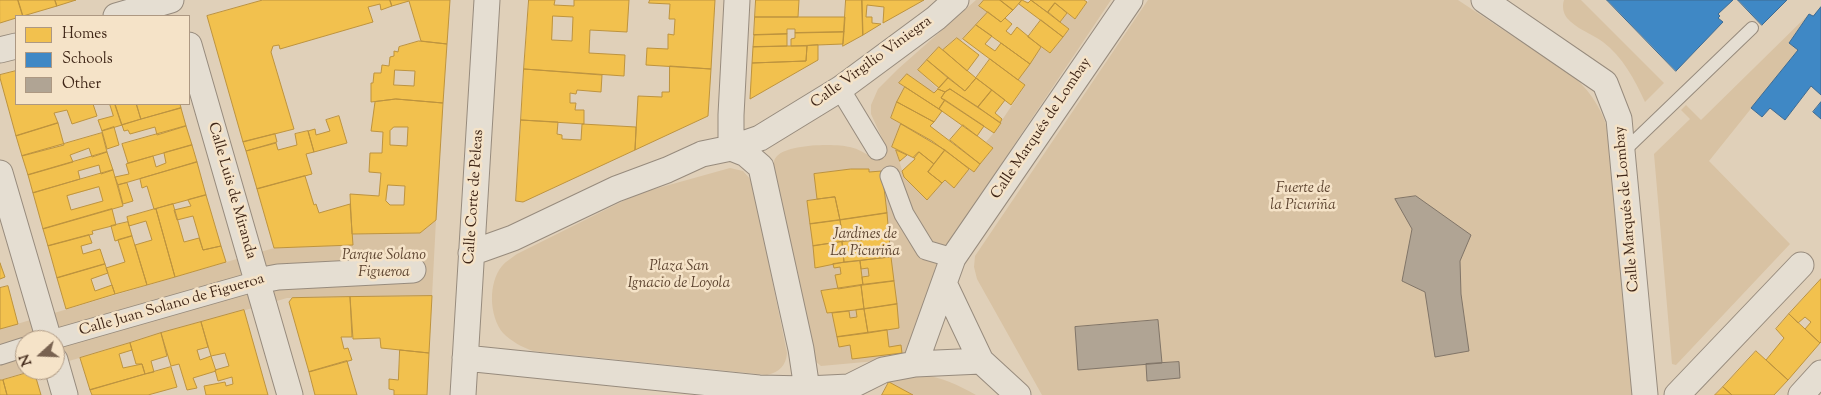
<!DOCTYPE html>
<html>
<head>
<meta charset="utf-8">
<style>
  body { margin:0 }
  #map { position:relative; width:1821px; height:395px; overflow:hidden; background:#e0d0b9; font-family:"Sorts Mill Goudy",serif }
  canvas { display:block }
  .legend { position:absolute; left:15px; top:15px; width:175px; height:90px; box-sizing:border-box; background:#f5e3c8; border:1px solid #ad9882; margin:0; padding:6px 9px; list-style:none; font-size:15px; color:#402718 }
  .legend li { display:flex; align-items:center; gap:10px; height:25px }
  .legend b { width:25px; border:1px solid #ad9882 }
  .north { position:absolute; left:15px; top:330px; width:50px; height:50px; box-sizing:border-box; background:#f5e3c8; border:1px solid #ad9882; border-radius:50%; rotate:250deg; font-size:14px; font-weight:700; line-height:20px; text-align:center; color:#402718 }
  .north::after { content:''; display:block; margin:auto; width:18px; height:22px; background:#786250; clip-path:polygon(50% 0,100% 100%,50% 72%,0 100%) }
</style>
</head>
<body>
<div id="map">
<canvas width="1821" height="395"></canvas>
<ul class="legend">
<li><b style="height:14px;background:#f2c14e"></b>Homes</li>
<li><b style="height:14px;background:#3f88c5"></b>Schools</li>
<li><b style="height:14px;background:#b0a494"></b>Other</li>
</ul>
<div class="north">N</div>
</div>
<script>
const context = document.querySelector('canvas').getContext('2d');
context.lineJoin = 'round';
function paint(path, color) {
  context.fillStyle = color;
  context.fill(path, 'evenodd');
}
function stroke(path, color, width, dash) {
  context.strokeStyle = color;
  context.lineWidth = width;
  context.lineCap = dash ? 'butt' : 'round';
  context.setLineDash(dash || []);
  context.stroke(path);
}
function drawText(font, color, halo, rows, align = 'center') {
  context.font = font + ' "Sorts Mill Goudy",serif';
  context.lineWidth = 5;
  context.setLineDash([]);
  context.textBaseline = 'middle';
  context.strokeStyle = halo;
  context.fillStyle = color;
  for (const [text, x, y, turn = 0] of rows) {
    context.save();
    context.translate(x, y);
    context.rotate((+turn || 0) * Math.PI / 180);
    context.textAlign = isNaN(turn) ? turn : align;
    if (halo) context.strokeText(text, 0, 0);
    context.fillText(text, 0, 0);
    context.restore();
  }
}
const green = new Path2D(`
  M976 0H984L979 6 988 12 961 41 956 38 943 50 939 47 918 70 938 89 934 93 907 75 900 83 905 87 891 118 901 124 892 147 896 150 904 177 927 200 945 180 954 188 969 169 974 172 993 148 986 142 1001 124 1000 123 1025 86 1018 80 1041 47 1050 53 1069 30 1060 22 1067 13 1075 19 1089 0H1111L945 248 935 269 912 351 898 359 821 366 815 361 773 167C773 163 774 159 777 156 788 144 835 143 850 147 858 149 866 153 872 158L887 149 871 114V105L878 89 898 69Z
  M1148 0H1458L1574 77C1593 94 1605 114 1610 140L1632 395H1042L977 279 974 267 975 256Z
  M1564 0H1581L1664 83 1645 102C1635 80 1622 56 1603 42 1592 34 1575 28 1567 18 1563 13 1562 6 1564 0Z
  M1809 14 1789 42 1798 50 1709 161 1790 244 1676 365 1672 364 1654 154 1690 119 1681 110 1686 105 1701 120Z
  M730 168 743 171 752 181 787 353C786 366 779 372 767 375L533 351C522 347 512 342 503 333 489 316 488 283 502 266 506 261 512 258 517 254L629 198 651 190Z
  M436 220 432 296 287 298 55 365V340H25V370H36L0 380V329L274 248 352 245V234L420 233Z
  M921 375C942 377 958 385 976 395H913L889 382V379Z`);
const homes = new Path2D(`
  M0 0H18L23 16H16V18L0 23Z
  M18 0H55L57 6 23 16Z
  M55 0H76L57 6Z
  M263 0H390L392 6 381 10 380 4 368 7 373 22 280 49 279 45 273 46 271 52 294 129 243 142 207 16Z
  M390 0H450L447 44 421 41 409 1 392 6Z
  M529 0H555L554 5 574 6V0H629L627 32 590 30 589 53 625 55 624 76 524 69ZM553 16 573 17 572 41 552 40Z
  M650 0H715L711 69 646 65 647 48 668 49V34L674 35 675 19H669L670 4 649 3Z
  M756 0H799L798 17H755Z
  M846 0H862L863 35 843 46Z
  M862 0H924L883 23 884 7 867 5 866 17H872V23L881 24 863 35Z
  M984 0H1000L1013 10 1001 22 979 6Z
  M1000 0H1022L1013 10Z
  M1022 0 1028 3 1031 0 1069 29 1063 37 1019 4Z
  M1031 0H1084L1087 2 1075 19 1055 3 1048 12Z
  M1055 3 1067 13 1060 22 1048 12Z
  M988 12 1001 22 1005 18 1012 24 1006 31 1011 35 1017 27 1041 47 1030 64 976 25Z
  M755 17H845L844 32 795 33V29H787V34L754 35Z
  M1041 20 1063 37 1050 53 1028 37Z
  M976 25 992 36 985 44 995 51 1001 43 1030 64 1018 80 963 39Z
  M844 32 843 44 791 46V39L795 38V33Z
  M787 34V46L753 47 754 35Z
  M957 38 979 55 967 71 943 50Z
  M419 41 447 44 443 103 396 99 371 102V83H373L374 73H381L382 65 389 66 390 57 394 56V51L398 52 399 47ZM395 70 415 71 414 86 394 85Z
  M818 45V60L750 99 752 63 806 61 807 46Z
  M787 46H807L806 61 752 63 753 47Z
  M939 47 976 78 965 91 927 60Z
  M990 59 1025 85 1011 105 976 78Z
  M927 60 948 78 939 88 918 70Z
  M670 66 711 69 708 116 635 150 638 96 662 97V92H669Z
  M524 69 602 75 601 92 577 90 576 94 570 93V103H576L575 110H584V124L521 120Z
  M16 71V104H93L97 116 72 124 67 110 54 113 58 123 16 136 0 78V75Z
  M907 74 934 93 938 89 945 92 941 98 945 100 939 109 899 83Z
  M948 78 965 91 976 78 992 90 978 107 950 89 945 92 938 89Z
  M905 87 942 111 934 122 897 102Z
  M950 89 1001 123 994 133 941 98 945 92Z
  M992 90 1005 100 995 113 1002 119 1000 123 978 107Z
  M396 99 443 103 436 220 420 233 352 234 350 194 379 196 381 173 369 172 370 153H382L383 132 371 131 375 102ZM394 127H408L407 146 390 145V131ZM388 185 405 186 404 205H390L386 201Z
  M945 100 984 126 977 136 939 109Z
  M897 102 934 122 930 126 980 164 974 172 932 141 891 118Z
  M110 104H115L122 125 102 131 98 120 113 116Z
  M115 104H136L141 119 122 125Z
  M137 104H180L181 108 141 119Z
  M181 108 186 126 157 135 155 127 130 134 128 130 124 131 122 125Z
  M339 116 347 143 314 152 308 131 315 129 316 135 330 131 326 120Z
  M521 120 558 122 557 134 562 135V139L581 140 582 124 636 127 635 150 523 202 516 201Z
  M58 123 64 145 22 156 16 136Z
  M901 124 945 150 934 164 919 152 914 158 892 147Z
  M963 125 993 148 980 164 950 140Z
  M186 126 192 145 128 163 122 144Z
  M114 127 119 145 107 149 102 131Z
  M308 131 314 152 306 154 312 174 257 189 246 151 276 143 278 150 297 145 295 134Z
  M102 133 107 152 92 157 89 148 70 155 73 162 28 175 22 156Z
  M275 134 277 142 246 151 243 142Z
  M192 145 197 162 118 185 115 177 129 174 126 164 153 156 156 167 166 163 164 153Z
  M896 150 907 155 900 161Z
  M945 150 969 169 954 188 945 180 942 183 928 172Z
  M107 152 113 170 101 174 99 165 78 171 80 179 33 193 28 175Z
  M919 152 934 164 928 172 942 183 927 200 904 177 902 171 915 159 914 157Z
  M197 162 206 195 154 209 147 186 142 188 140 179Z
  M851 169H869V172L882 171 887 213 840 220 835 197 817 199 814 174Z
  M113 170 123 206 43 229 33 193ZM99 187 103 201 71 210 67 196Z
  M305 176 314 205 316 204 319 213 350 204 353 245 274 248 257 189Z
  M127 183 133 201 123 204 118 185Z
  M206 195 221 246 203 250 193 216 177 220 174 210 191 206 188 200Z
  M835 197 840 220 810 224 807 201Z
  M173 204 184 242 199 238 203 250 221 246 226 262 175 277 156 209Z
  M112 209 116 225 92 231 93 234 48 246 43 229Z
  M154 209H156L175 277 147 285 135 245 152 240 146 221 129 226 127 217Z
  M887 213 889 237 851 241 850 231 842 232 840 220Z
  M840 220 843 241 813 246 810 224Z
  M128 222 132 236 115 241 111 226Z
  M89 235 92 243 81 246 83 254 100 249 105 264 57 278 48 246Z
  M132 236 147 285 115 294 106 268 125 262 118 240Z
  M889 237 891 257 844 262 842 242Z
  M842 242 844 262 815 268 813 246Z
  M891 257 894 281 863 285 862 277 869 276 868 268 861 269 860 261Z
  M860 261 863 285 838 289 835 275 841 274 840 267 834 268 833 264Z
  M0 263 5 277 0 279Z
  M105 264 108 273 91 279 95 291 112 285 115 294 66 309 57 278Z
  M1821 279V342L1820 343 1805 329 1811 322 1805 317 1798 323 1789 314Z
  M894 281 897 304 864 309 861 285Z
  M861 285 864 309 827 313 821 291Z
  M8 286 18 324 0 329V288Z
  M432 296 429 353 381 348 380 338 353 339 350 297Z
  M350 297 352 337H341L344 349 348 348 352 360 309 372 289 302 292 298Z
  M897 304 899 328 868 333 864 309Z
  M864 309 868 333 837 337 832 313 849 311 850 318 857 317 856 310Z
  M244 310 268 395H206L204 386 225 382 226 386 233 384 232 377 218 381 215 370 229 366 225 353 211 356 201 322Z
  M1789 314 1820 343 1788 380 1766 360 1784 338 1776 329Z
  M201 322 208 347 197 350 200 360 211 356 216 371 193 378 197 388 187 390 179 364 171 366 161 333Z
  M887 330 889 347 901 345 902 353 852 359 850 345 839 347 837 337Z
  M161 333 167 356 151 361 154 372 145 374 142 364H136L130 343Z
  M130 343 132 350 119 354 123 368 142 364 145 374 90 390 80 358Z
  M400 350 429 353 427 395H394V390L389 389V379L398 380Z
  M1756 351 1788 380 1774 395H1732L1723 387Z
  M347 361 357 395H315L309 372Z
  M171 367 177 387 148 395H92L90 390Z
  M34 371 41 395H7L3 380Z
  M0 380H3L7 395H0Z
  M889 382 913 395H882Z
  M1723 387 1732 395H1715Z`);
const schools = new Path2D(`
  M1607 0H1733L1718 14 1720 16 1718 18 1723 22 1676 71Z
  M1738 0H1787L1762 25Z
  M1821 7V95L1811 86 1785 120 1770 108 1762 117 1751 108 1798 50 1789 43 1809 14 1813 16Z
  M1821 102V119L1813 112Z`);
const building = new Path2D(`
  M1416 196 1471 235 1460 261 1461 294 1469 351 1435 357 1425 292 1402 281 1412 229 1395 199Z
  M1158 320 1162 363 1078 370 1075 327Z
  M1179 362 1180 378 1147 381 1146 364Z`);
const service = new Path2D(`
  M1623 152 1752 28`);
const pedestrian = new Path2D(`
  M840 89 877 150
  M890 176 904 214 926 250 953 258
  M51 340 257 281
  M0 355 25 347`);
const minor = new Path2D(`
  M1484 0 1605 83 1619 119 1645 395
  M116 16 171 0
  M189 45 290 395
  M0 50 16 46
  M731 148 746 154 761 167 801 349 807 389
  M731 148V115L737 0
  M0 173 49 340
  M471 253 513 238 616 189 667 170 702 154 731 148 760 138 840 89 936 18 956 0
  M257 281 278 277 413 270
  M465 358 759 388 807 389 849 387 883 370 915 364 981 361
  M55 360 65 395
  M915 364 944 283
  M463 395 487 0
  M1018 395 981 361 944 283 953 258 1130 0
  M1677 395 1801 265
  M1801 395 1821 373`);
const streetNames = [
  ["Calle Virgilio Viniegra",872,63,-36],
  ["Calle Marqués de Lombay",1042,129,-56],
  ["Calle Luis de Miranda",231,191,74],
  ["Calle Corte de Peleas",475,197,-86],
  ["Calle Marqués de Lombay",1628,209,-95],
  ["Calle Juan Solano de Figueroa",172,306,-16]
];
const parkNames = [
  ["Fuerte de",1303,189],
  ["la Picuriña",1303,206],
  ["Jardines de",865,235],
  ["La Picuriña",865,252],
  ["Parque Solano",384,256],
  ["Figueroa",384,273],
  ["Plaza San",679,267],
  ["Ignacio de Loyola",679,284]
];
paint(green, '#d8c2a3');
paint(homes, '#f2c14e');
stroke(homes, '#bd933e', 1);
paint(schools, '#3f88c5');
stroke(schools, '#3f6b91', 1);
paint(building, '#b0a494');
stroke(building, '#817568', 1);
stroke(service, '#978b7d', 14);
stroke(pedestrian, '#978b7d', 21);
stroke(minor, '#978b7d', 27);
stroke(service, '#e5ded2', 12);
stroke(pedestrian, '#e5ded2', 19);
stroke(minor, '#e5ded2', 25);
drawText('15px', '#402718', '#f5e3c8', streetNames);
drawText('italic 15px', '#5d4430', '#f5e3c8', parkNames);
</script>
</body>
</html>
